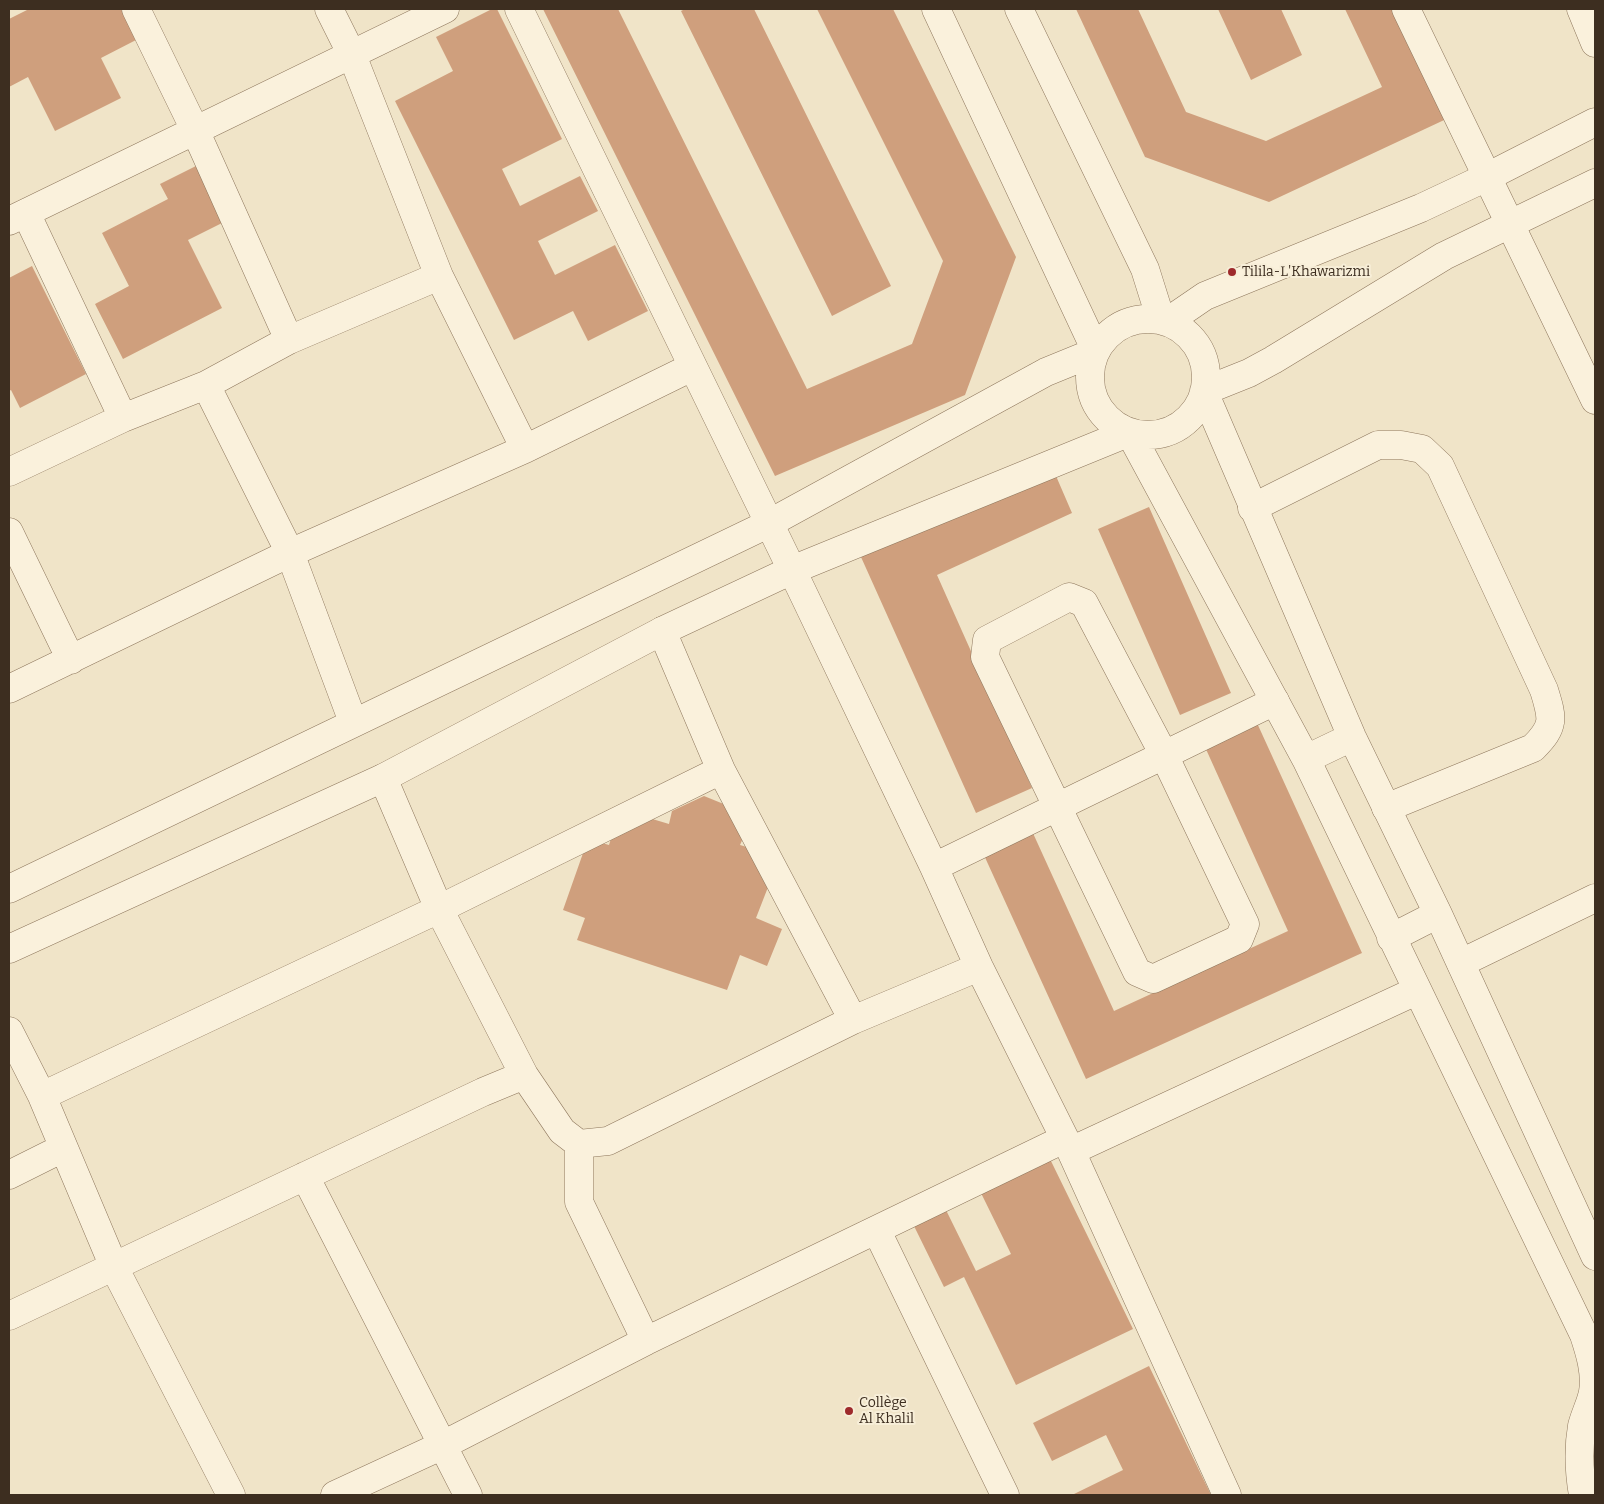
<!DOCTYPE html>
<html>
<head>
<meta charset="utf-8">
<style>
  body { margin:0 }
  #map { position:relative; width:1604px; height:1504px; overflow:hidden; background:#f0e4c8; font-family:Bitter,serif }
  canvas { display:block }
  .frame { position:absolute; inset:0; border:10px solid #3d2e20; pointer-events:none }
</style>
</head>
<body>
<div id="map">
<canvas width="1604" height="1504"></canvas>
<div class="frame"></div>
</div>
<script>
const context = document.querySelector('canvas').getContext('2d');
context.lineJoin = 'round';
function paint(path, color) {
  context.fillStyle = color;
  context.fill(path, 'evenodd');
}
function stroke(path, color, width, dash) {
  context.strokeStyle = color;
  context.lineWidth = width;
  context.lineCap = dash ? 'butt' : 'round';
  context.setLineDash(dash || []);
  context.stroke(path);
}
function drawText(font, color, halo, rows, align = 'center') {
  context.font = font + ' Bitter,serif';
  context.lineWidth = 4;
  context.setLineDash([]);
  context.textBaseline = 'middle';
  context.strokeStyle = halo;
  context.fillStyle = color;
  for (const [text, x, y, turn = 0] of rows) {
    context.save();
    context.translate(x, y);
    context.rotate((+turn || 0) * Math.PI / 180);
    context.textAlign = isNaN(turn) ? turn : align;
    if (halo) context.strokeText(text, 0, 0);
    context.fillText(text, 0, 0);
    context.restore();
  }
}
const building = new Path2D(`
  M29 9H121L136 40 101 58 121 98 55 131 28 77 9 87V19Z
  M492 9H497L562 139 502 169 520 206 580 176 598 211 538 241 555 275 615 245 648 311 588 341 573 311 514 340 395 101 453 71 436 37Z
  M543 9H618L807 389 912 344 943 261 817 9H893L1016 257 965 395 775 476Z
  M685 9H754L891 286 832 316 681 11Z
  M1076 9H1138L1186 112 1266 141 1382 87 1345 9H1407L1457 114 1269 202 1145 157Z
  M1218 9H1281L1302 55 1251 80Z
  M196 166 224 222 188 240 222 308 123 359 95 304 129 286 102 233 168 199 160 184Z
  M32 266 86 374 20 408 11 390 9 391V278Z
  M1053 469 1072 513 937 575 1032 788 976 813 861 557Z
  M1149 507 1231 693 1180 715 1098 529Z
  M1257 723 1362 953 1086 1079 983 853 1032 831 1114 1011 1288 931 1205 747Z
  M704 796 731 807 747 829 740 845 757 850 770 882 756 918 782 929 767 966 740 955 727 990 577 940 585 918 563 910 588 839 609 845 614 829 649 818 669 824 672 811Z
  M1050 1159 1133 1329 1016 1385 964 1277 944 1287 914 1226 946 1210 976 1271 1011 1254 981 1193Z
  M1149 1366 1211 1495H1072L1123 1470 1106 1435 1052 1461 1033 1423Z`);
const minor = new Path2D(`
  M136 9 195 130 289 340
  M329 9 352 55 439 276 525 449
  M519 9 792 570 934 867 979 967 1071 1151 1227 1495
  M1406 9 1595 400
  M1581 9 1595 43
  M26 213 123 418
  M9 221 445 9
  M206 385 290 553 353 722
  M9 472 123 418 206 385 289 340 439 276
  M1252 508 1378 445H1401L1422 449 1440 466 1544 690C1553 719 1555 726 1533 748L1386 808
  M9 532 71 660
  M1069 597 1084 603 1164 755 1245 924 1239 939 1153 979 1137 972 985 657 987 640Z
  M662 631 721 770 853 1020
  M9 689 290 553 525 449 692 367
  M383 778 439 909 524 1075
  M934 867 1275 701
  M1461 963 1595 898
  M9 1031 42 1096 114 1267 231 1495
  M42 1096 439 909 721 770
  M579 1144V1202L646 1341
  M1071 1151 1416 991
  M9 1175 63 1148
  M305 1176 468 1495
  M877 1231 1005 1495
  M9 1316 483 1092 524 1075 562 1131 579 1144 608 1141 853 1020 979 967
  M335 1495 443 1445 646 1341 1064 1139`);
const tertiary = new Path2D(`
  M936 9 1096 351
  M1019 9 1145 269 1161 320
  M1090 377a58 58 0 1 1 116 0a58 58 0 1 1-116 0Z
  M1167 322 1205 296 1421 208 1487 177 1595 122
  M1204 391 1249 373 1273 360 1444 256 1595 183
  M1204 392 1352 737 1438 914 1595 1256
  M1130 433 1306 759 1584 1335C1590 1353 1596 1373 1593 1392 1591 1403 1585 1414 1582 1426 1578 1449 1579 1472 1583 1495
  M1306 759 1352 737
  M9 889 768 524 1046 372 1095 352
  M1391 938 1438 914
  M9 949 383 778 662 631 792 570 1130 432`);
const markers = [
  [1232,272,5,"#9e2a2b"],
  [849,1411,5,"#9e2a2b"]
];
const poiNames = [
  ["Tilila-L'Khawarizmi",1242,272],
  ["Collège",859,1403],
  ["Al Khalil",859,1419]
];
paint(building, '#cf9f7d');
stroke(minor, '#8d765c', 29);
stroke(tertiary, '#8d765c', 29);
stroke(minor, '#faf1dc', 28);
stroke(tertiary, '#faf1dc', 28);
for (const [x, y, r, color] of markers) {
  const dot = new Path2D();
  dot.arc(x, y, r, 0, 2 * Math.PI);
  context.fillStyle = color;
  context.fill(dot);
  stroke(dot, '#f7eed8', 2);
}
drawText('14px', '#3d2e20', '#f7eed8', poiNames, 'left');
</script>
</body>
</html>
